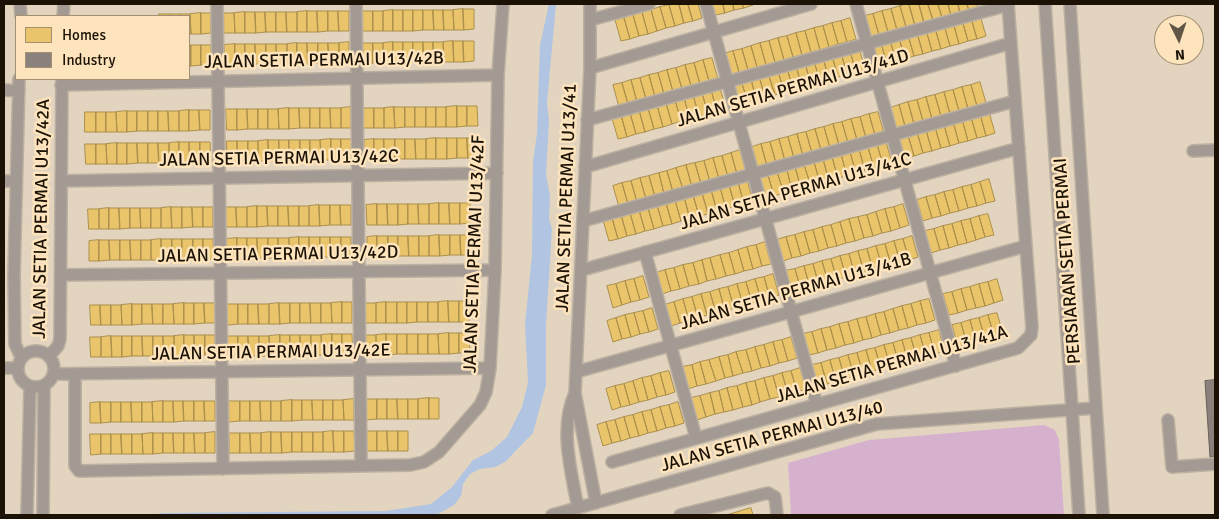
<!DOCTYPE html>
<html>
<head>
<meta charset="utf-8">
<style>
  body { margin:0 }
  #map { position:relative; width:1219px; height:519px; overflow:hidden; background:#e2d4bf; font-family:Signika,sans-serif }
  canvas { display:block }
  .frame { position:absolute; inset:0; border:5px solid #1b1205; pointer-events:none }
  .legend { position:absolute; left:15px; top:15px; width:175px; height:65px; box-sizing:border-box; background:#fde4bd; border:1px solid #a39073; margin:0; padding:6px 9px; list-style:none; font-size:15px; color:#1b1205 }
  .legend li { display:flex; align-items:center; gap:10px; height:25px }
  .legend b { width:25px; border:1px solid #a39073 }
  .north { position:absolute; left:1154px; top:15px; width:50px; height:50px; box-sizing:border-box; background:#fde4bd; border:1px solid #a39073; border-radius:50%; rotate:176deg; font-size:14px; font-weight:700; line-height:20px; text-align:center; color:#1b1205 }
  .north::after { content:''; display:block; margin:auto; width:18px; height:22px; background:#615646; clip-path:polygon(50% 0,100% 100%,50% 72%,0 100%) }
</style>
</head>
<body>
<div id="map">
<canvas width="1219" height="519"></canvas>
<div class="frame"></div>
<ul class="legend">
<li><b style="height:14px;background:#e9c46a"></b>Homes</li>
<li><b style="height:14px;background:#8a817c"></b>Industry</li>
</ul>
<div class="north">N</div>
</div>
<script>
const context = document.querySelector('canvas').getContext('2d');
context.lineJoin = 'round';
function paint(path, color) {
  context.fillStyle = color;
  context.fill(path, 'evenodd');
}
function stroke(path, color, width, dash) {
  context.strokeStyle = color;
  context.lineWidth = width;
  context.lineCap = dash ? 'butt' : 'round';
  context.setLineDash(dash || []);
  context.stroke(path);
}
function drawText(font, color, halo, rows, align = 'center') {
  context.font = font + ' Signika,sans-serif';
  context.lineWidth = 5;
  context.setLineDash([]);
  context.textBaseline = 'middle';
  context.strokeStyle = halo;
  context.fillStyle = color;
  for (const [text, x, y, turn = 0] of rows) {
    context.save();
    context.translate(x, y);
    context.rotate((+turn || 0) * Math.PI / 180);
    context.textAlign = isNaN(turn) ? turn : align;
    if (halo) context.strokeText(text, 0, 0);
    context.fillText(text, 0, 0);
    context.restore();
  }
}
const green = new Path2D(`
  M1044 425 1055 430 1059 440 1064 515H791L788 463 869 440Z`);
const water = new Path2D(`
  M549 4H556L547 103 549 121 546 174 550 196 549 219 552 229 546 324V385L533 433 505 462 495 467 480 469 470 474 463 484 461 496 454 505 436 515H151L163 513 386 511 431 504 452 487 473 460 491 451 507 437 522 407 528 383 525 324 532 255 533 162 537 133 540 45Z`);
const homes = new Path2D(`
  M679 4 684 23 675 26 669 5Z
  M679 4H688L693 21 684 23Z
  M688 4H698L702 18 693 21Z
  M713 4H723L725 13 716 15Z
  M723 4H733L734 10 725 13Z
  M733 4H742L744 8 734 10Z
  M742 4H752L753 5 744 8Z
  M909 4 915 25 906 27 900 6Z
  M909 4H919L924 22 915 25Z
  M919 4H928L933 20 924 22Z
  M928 4H938L942 17 933 20Z
  M938 4H948L951 15 942 17Z
  M948 4H958L960 12 951 15Z
  M958 4H967L969 10 960 12Z
  M967 4H977L978 7 969 10Z
  M669 5 675 26 666 28 660 7Z
  M900 6 906 27 897 30 891 9Z
  M660 7 666 28 657 31 651 10Z
  M463 9 464 30H454L453 10Z
  M463 9H474V29L464 30Z
  M891 9 897 30 888 32 882 11Z
  M393 10V31H383V11Z
  M393 10H403V31H393Z
  M403 10H413V31H403Z
  M413 10H423V30L413 31Z
  M423 10H433L434 30H423Z
  M433 10H443L444 30H434Z
  M443 10H453L454 30H444Z
  M651 10 657 31 648 34 642 12Z
  M307 11V32H297V12Z
  M307 11H317L318 32H307Z
  M317 11H328V31L318 32Z
  M328 11H338L339 31H328Z
  M338 11H349V31H339Z
  M363 11H373V31H363Z
  M373 11H383V31H373Z
  M882 11 888 32 879 35 873 14Z
  M245 12H255L256 33H245Z
  M245 12V33H235L234 13Z
  M255 12H265L266 32 256 33Z
  M265 12H276V32H266Z
  M276 12H286L287 32H276Z
  M286 12H297V32H287Z
  M642 12 648 34 639 36 633 15Z
  M201 13H211V33L201 34Z
  M201 13V34H191L190 14Z
  M224 13H234L235 33H224Z
  M159 14H170V16H159Z
  M170 14H180V16H170Z
  M180 14H190L191 34H189V16H180Z
  M873 14 879 35 870 37 864 16Z
  M633 15 639 36 630 39 624 18Z
  M980 15 986 36 977 39 971 18Z
  M624 18 630 39 621 41 615 20Z
  M850 18 856 39 847 42 841 21Z
  M971 18 977 39 968 41 962 20Z
  M962 20 968 41 959 44 953 22Z
  M841 21 847 42 838 44 832 23Z
  M953 22 959 44 950 46 944 25Z
  M832 23 838 44 829 47 823 26Z
  M944 25 950 46 941 49 935 28Z
  M823 26 829 47 820 50 814 28Z
  M814 28 820 50 811 52 805 31Z
  M935 28 941 49 932 51 926 30Z
  M926 30 932 51 923 54 917 33Z
  M805 31 811 52 802 55 796 33Z
  M796 33 802 55 793 57 787 36Z
  M917 33 923 54 914 56 908 35Z
  M908 35 914 56 905 59 899 38Z
  M787 36 793 57 784 60 778 38Z
  M778 38 784 60 775 62 769 41Z
  M899 38 905 59 896 61 890 40Z
  M890 40 896 61 887 64 881 43Z
  M453 41H463L464 62H454Z
  M453 41 454 62H444L443 42Z
  M463 41H474V61L464 62Z
  M769 41 775 62 766 65 760 43Z
  M349 42V63H339V43Z
  M393 42V63H383V43Z
  M393 42H403V62L393 63Z
  M403 42H413V62H403Z
  M413 42H423L424 62H413Z
  M423 42H433L434 62H424Z
  M433 42H443L444 62H434Z
  M297 43V64H287V44Z
  M297 43H307L308 64H297Z
  M307 43H318V63L308 64Z
  M318 43H328L329 63H318Z
  M328 43H339V63H329Z
  M363 43H373V63H363Z
  M373 43H383V63H373Z
  M760 43 766 65 757 67 751 46Z
  M881 43 887 64 878 66 872 45Z
  M235 44V65H225L224 45Z
  M235 44H245V64L235 65Z
  M245 44H255L256 64H245Z
  M255 44H266V64H256Z
  M266 44H276L277 64H266Z
  M276 44H287V64H277Z
  M189 45H191V66H189Z
  M191 45H201V65L191 66Z
  M201 45H211L212 65H201Z
  M751 46 757 67 748 70 742 49Z
  M859 48 865 69 856 72 850 51Z
  M742 49 748 70 739 72 733 51Z
  M733 51 739 72 730 75 724 54Z
  M850 51 856 72 847 74 841 53Z
  M841 53 847 74 838 77 832 56Z
  M832 56 838 77 829 79 823 58Z
  M712 58 718 79 709 81 703 60Z
  M823 58 829 79 820 82 814 61Z
  M703 60 709 81 700 84 694 63Z
  M814 61 820 82 811 85 805 63Z
  M694 63 700 84 691 86 685 65Z
  M805 63 811 85 802 87 796 66Z
  M685 65 691 86 682 89 676 68Z
  M796 66 802 87 793 90 787 68Z
  M676 68 682 89 673 92 667 70Z
  M787 68 793 90 784 92 778 71Z
  M667 70 673 92 664 94 658 73Z
  M778 71 784 92 775 95 768 73Z
  M658 73 664 94 655 97 649 75Z
  M768 73 775 95 765 97 759 76Z
  M649 75 655 97 646 99 640 78Z
  M759 76 765 97 756 100 751 79Z
  M640 78 646 99 637 102 631 80Z
  M751 79 756 100 748 102 741 81Z
  M631 80 637 102 628 104 622 83Z
  M741 81 748 102 738 105 732 84Z
  M980 82 986 103 977 106 971 85Z
  M622 83 628 104 619 107 613 85Z
  M971 85 977 106 968 109 962 87Z
  M962 87 968 109 959 111 953 90Z
  M720 88 726 109 717 111 711 90Z
  M711 90 717 111 708 114 702 93Z
  M953 90 959 111 950 114 944 92Z
  M944 92 950 114 941 116 935 95Z
  M702 93 708 114 699 116 693 95Z
  M693 95 699 116 690 119 684 98Z
  M935 95 941 116 932 119 926 97Z
  M926 97 932 119 923 121 917 100Z
  M684 98 690 119 681 121 675 100Z
  M675 100 681 121 672 124 666 103Z
  M917 100 923 121 914 124 908 102Z
  M908 102 914 124 905 126 899 105Z
  M666 103 672 124 663 127 657 105Z
  M657 105 663 127 654 129 648 108Z
  M899 105 905 126 896 129 890 108Z
  M457 106V127H446V107Z
  M457 106H467V126L457 127Z
  M467 106H477L478 126H467Z
  M351 107V128H341V108Z
  M394 107 395 128H384V108Z
  M394 107H405V127L395 128Z
  M405 107H415V127H405Z
  M415 107H426V127H415Z
  M426 107H436V127H426Z
  M436 107H446V127H436Z
  M289 108V129H279L278 109Z
  M289 108H299L300 128 289 129Z
  M299 108H310V128H300Z
  M310 108H320V128H310Z
  M320 108H330L331 128H320Z
  M330 108H341V128H331Z
  M363 108H374V128H363Z
  M374 108H384V128H374Z
  M648 108 654 129 645 132 639 110Z
  M226 109H237V130H227Z
  M237 109H247L248 129 237 130Z
  M247 109H258V129H248Z
  M258 109H268V129H258Z
  M268 109H278L279 129H268Z
  M189 110V131H179V111Z
  M189 110H199L200 130 189 131Z
  M199 110H210V130H200Z
  M639 110 645 132 636 134 630 113Z
  M127 111V132H117L116 112Z
  M127 111H137V131L127 132Z
  M137 111H148V131H137Z
  M148 111H158V131H148Z
  M158 111H168L169 131H158Z
  M168 111H179V131H169Z
  M85 112H96V132H85Z
  M96 112H106V132H96Z
  M106 112H116L117 132H106Z
  M878 112 884 133 875 135 869 114Z
  M989 112 995 133 986 136 980 114Z
  M630 113 636 134 627 137 621 115Z
  M869 114 875 135 866 138 860 117Z
  M980 114 986 136 977 138 971 117Z
  M621 115 627 137 618 139 612 118Z
  M860 117 866 138 857 140 851 119Z
  M971 117 977 138 968 141 962 119Z
  M851 119 857 140 848 143 842 122Z
  M962 119 968 141 959 143 953 122Z
  M842 122 848 143 839 145 833 124Z
  M953 122 959 143 950 146 944 125Z
  M833 124 839 145 830 148 824 127Z
  M944 125 950 146 941 148 935 127Z
  M824 127 830 148 821 150 815 129Z
  M935 127 941 148 932 151 926 130Z
  M815 129 821 150 812 153 806 132Z
  M926 130 932 151 923 153 917 132Z
  M806 132 812 153 803 156 797 134Z
  M917 132 923 153 914 156 908 135Z
  M797 134 803 156 794 158 788 137Z
  M908 135 914 156 905 158 899 137Z
  M788 137 794 158 785 161 779 139Z
  M436 138V159H426V139Z
  M436 138H447V159H436Z
  M447 138H457V158L447 159Z
  M457 138H467L468 158H457Z
  M467 138H478V158H468Z
  M331 139V160H321L320 140Z
  M331 139H341V160H331Z
  M341 139H352V159L341 160Z
  M374 139V160H364V140Z
  M374 139H384V159L374 160Z
  M384 139H395V159H384Z
  M395 139H405V159H395Z
  M405 139H415L416 159H405Z
  M415 139H426V159H416Z
  M779 139 785 161 776 163 770 142Z
  M268 140H279V161H269Z
  M268 140 269 161H258V141Z
  M279 140H289V161H279Z
  M289 140H300V160L289 161Z
  M300 140H310V160H300Z
  M310 140H320L321 160H310Z
  M227 141H237L238 161 227 162Z
  M237 141H248V161H238Z
  M248 141H258V161H248Z
  M179 142H189L190 162 179 163Z
  M179 142V163H169V143Z
  M189 142H200V162H190Z
  M200 142H210L211 162H200Z
  M770 142 776 163 767 166 761 144Z
  M886 142 892 163 883 165 877 144Z
  M117 143V164H107L106 144Z
  M117 143H127V164H117Z
  M127 143H137L138 163 127 164Z
  M137 143H148V163H138Z
  M148 143H158L159 163H148Z
  M158 143H169V163H159Z
  M85 144H96V164H86Z
  M96 144H106L107 164H96Z
  M761 144 767 166 758 168 752 147Z
  M877 144 883 165 874 168 868 147Z
  M868 147 874 168 865 171 859 149Z
  M859 149 865 171 856 173 850 152Z
  M740 150 746 172 737 174 731 153Z
  M850 152 856 173 847 176 841 154Z
  M731 153 737 174 728 177 722 156Z
  M841 154 847 176 838 178 832 157Z
  M722 156 728 177 719 179 713 158Z
  M832 157 838 178 829 181 823 159Z
  M713 158 719 179 710 182 704 161Z
  M823 159 829 181 820 183 814 162Z
  M704 161 710 182 701 184 695 163Z
  M814 162 820 183 811 186 804 165Z
  M695 163 701 184 692 187 686 165Z
  M686 165 692 187 683 189 676 168Z
  M804 165 811 186 801 188 795 167Z
  M795 167 801 188 792 191 787 170Z
  M676 168 683 189 673 192 667 171Z
  M787 170 792 191 784 193 777 172Z
  M667 171 673 192 664 194 659 173Z
  M777 172 784 193 774 196 768 175Z
  M659 173 664 194 655 197 649 176Z
  M768 175 774 196 765 198 759 177Z
  M649 176 655 197 646 199 640 178Z
  M640 178 646 199 637 202 631 181Z
  M989 179 995 201 986 203 980 182Z
  M747 180 753 201 744 204 738 182Z
  M631 181 637 202 628 204 622 183Z
  M738 182 744 204 735 206 729 185Z
  M980 182 986 203 977 206 971 185Z
  M622 183 628 204 619 207 613 186Z
  M729 185 735 206 726 209 720 187Z
  M971 185 977 206 968 208 962 187Z
  M720 187 726 209 717 211 711 190Z
  M962 187 968 208 959 211 953 190Z
  M711 190 717 211 708 214 702 193Z
  M953 190 959 211 950 213 944 192Z
  M944 192 950 213 941 216 935 195Z
  M702 193 708 214 699 216 693 195Z
  M693 195 699 216 690 219 684 197Z
  M935 195 941 216 932 218 926 197Z
  M684 197 690 219 681 221 675 200Z
  M926 197 932 218 923 221 917 200Z
  M675 200 681 221 672 224 666 203Z
  M439 203H449L450 224H439Z
  M439 203V224H429V204Z
  M449 203H460V224H450Z
  M460 203H470L471 223 460 224Z
  M666 203 672 224 663 226 657 205Z
  M377 204V225H367L366 205Z
  M377 204H387L388 225H377Z
  M387 204H398V225H388Z
  M398 204H408V224L398 225Z
  M408 204H418L419 224H408Z
  M418 204H429V224H419Z
  M903 204 909 225 900 228 894 207Z
  M319 205H330V225L320 226Z
  M319 205 320 226H309V206Z
  M330 205H340L341 225H330Z
  M340 205H351V225H341Z
  M657 205 663 226 654 229 648 208Z
  M257 206H267L268 226 257 227Z
  M257 206V227H247V207Z
  M267 206H278V226H268Z
  M278 206H288L289 226H278Z
  M288 206H299V226H289Z
  M299 206H309V226H299Z
  M171 207 172 228H161V208Z
  M171 207H182V228H172Z
  M182 207H192L193 227 182 228Z
  M192 207H203V227H193Z
  M203 207H213V227H203Z
  M226 207H236L237 227H226Z
  M236 207H247V227H237Z
  M894 207 900 228 891 231 885 209Z
  M109 208H119L120 229H109Z
  M109 208V229H99V209Z
  M119 208H130V228L120 229Z
  M130 208H140L141 228H130Z
  M140 208H151V228H141Z
  M151 208H161V228H151Z
  M648 208 654 229 645 231 639 210Z
  M88 209H99V229H89Z
  M885 209 891 231 882 233 876 212Z
  M639 210 645 231 636 234 630 213Z
  M876 212 882 233 873 236 867 215Z
  M630 213 636 234 627 236 621 215Z
  M988 214 994 235 985 237 979 216Z
  M621 215 627 236 618 239 612 218Z
  M867 215 873 236 864 238 858 217Z
  M979 216 985 237 976 240 970 219Z
  M858 217 864 238 855 241 849 219Z
  M612 218 618 239 609 241 603 220Z
  M849 219 855 241 846 243 840 222Z
  M970 219 976 240 967 243 961 221Z
  M961 221 967 243 958 245 952 224Z
  M840 222 846 243 837 246 831 225Z
  M952 224 958 245 949 248 943 226Z
  M831 225 837 246 828 248 822 227Z
  M943 226 949 248 940 250 934 229Z
  M822 227 828 248 819 251 813 230Z
  M934 229 940 250 931 253 925 231Z
  M813 230 819 251 810 253 804 232Z
  M804 232 810 253 801 256 795 235Z
  M439 235 440 256H429V236Z
  M439 235H450V255L440 256Z
  M450 235H460L461 255H450Z
  M460 235H471V255H461Z
  M795 235 801 256 792 258 786 237Z
  M377 236V257H367V237Z
  M377 236H388V256L377 257Z
  M388 236H398V256H388Z
  M398 236H408L409 256H398Z
  M408 236H419V256H409Z
  M419 236H429V256H419Z
  M912 236 918 257 909 260 903 239Z
  M299 237H309L310 258H299Z
  M299 237V258H289V238Z
  M309 237H320V257L310 258Z
  M320 237H330L331 257H320Z
  M330 237H341V257H331Z
  M341 237H351V257H341Z
  M786 237 792 258 783 261 777 240Z
  M237 238H247V259H237Z
  M237 238V259H227L226 239Z
  M247 238H257L258 258 247 259Z
  M257 238H268V258H258Z
  M268 238H278L279 258H268Z
  M278 238H289V258H279Z
  M161 239 162 260H151V240Z
  M161 239H172V259L162 260Z
  M172 239H182V259H172Z
  M182 239H193V259H182Z
  M193 239H203V259H193Z
  M203 239H213L214 259H203Z
  M903 239 909 260 900 262 894 241Z
  M99 240V261H89V241Z
  M99 240H109L110 260 99 261Z
  M109 240H120V260H110Z
  M120 240H130L131 260H120Z
  M130 240H141V260H131Z
  M141 240H151V260H141Z
  M894 241 900 262 891 265 885 244Z
  M765 242 771 264 762 266 756 245Z
  M885 244 891 265 882 267 876 246Z
  M756 245 762 266 753 269 747 247Z
  M876 246 882 267 873 270 867 249Z
  M747 247 753 269 744 271 738 250Z
  M867 249 873 270 864 272 858 251Z
  M738 250 744 271 735 274 729 253Z
  M858 251 864 272 855 275 849 254Z
  M729 253 735 274 726 276 720 255Z
  M849 254 855 275 846 277 840 256Z
  M720 255 726 276 716 279 710 258Z
  M840 256 846 277 837 280 831 259Z
  M710 258 716 279 707 281 702 260Z
  M831 259 837 280 828 282 822 261Z
  M702 260 707 281 699 284 693 263Z
  M822 261 828 282 819 285 813 264Z
  M693 263 699 284 689 286 683 265Z
  M813 264 819 285 810 288 804 266Z
  M683 265 689 286 680 289 674 268Z
  M804 266 810 288 801 290 795 269Z
  M674 268 680 289 671 291 665 270Z
  M795 269 801 290 791 293 785 271Z
  M665 270 671 291 662 294 656 273Z
  M773 274 779 295 770 298 764 277Z
  M643 276 649 297 640 300 634 279Z
  M764 277 770 298 761 300 755 279Z
  M634 279 640 300 631 302 625 281Z
  M755 279 761 300 752 303 746 282Z
  M997 279 1003 300 994 303 988 282Z
  M625 281 631 302 622 305 616 284Z
  M746 282 752 303 743 305 737 284Z
  M988 282 994 303 985 306 979 284Z
  M616 284 622 305 613 308 607 286Z
  M737 284 743 305 734 308 728 287Z
  M979 284 985 306 976 308 970 287Z
  M728 287 734 308 725 311 719 289Z
  M970 287 976 308 967 310 961 289Z
  M719 289 725 311 716 313 710 292Z
  M961 289 967 310 958 313 952 292Z
  M710 292 716 313 707 315 701 294Z
  M952 292 958 313 949 315 943 294Z
  M701 294 707 315 698 318 692 297Z
  M692 297 698 318 689 321 683 299Z
  M683 299 689 321 680 323 674 302Z
  M929 299 935 320 926 323 920 301Z
  M448 301 449 322H438V302Z
  M448 301H459V322H449Z
  M459 301H469V322H459Z
  M920 301 926 323 917 325 911 304Z
  M342 302H352V323H342Z
  M342 302V323H332L331 303Z
  M386 302H397V323H386Z
  M386 302V323H376V303Z
  M397 302H407V323H397Z
  M407 302H417V322L407 323Z
  M417 302H428V322H417Z
  M428 302H438V322H428Z
  M674 302 680 323 671 326 665 305Z
  M184 303V324H174L173 304Z
  M184 303H194V324H184Z
  M194 303H204L205 323 194 324Z
  M204 303H215V323H205Z
  M279 303 280 324H269V304Z
  M279 303H290V323L280 324Z
  M290 303H300V323H290Z
  M300 303H310L311 323H300Z
  M310 303H321V323H311Z
  M321 303H331L332 323H321Z
  M365 303H376V323H366Z
  M132 304V325H122L121 305Z
  M132 304H142V324L132 325Z
  M142 304H152L153 324H142Z
  M152 304H163V324H153Z
  M163 304H173L174 324H163Z
  M227 304H238V324L228 325Z
  M238 304H248V324H238Z
  M248 304H258L259 324H248Z
  M258 304H269V324H259Z
  M911 304 917 325 908 328 902 306Z
  M90 305H100L101 325H91Z
  M100 305H111V325H101Z
  M111 305H121L122 325H111Z
  M902 306 908 328 899 330 893 309Z
  M652 308 658 329 649 332 643 311Z
  M893 309 899 330 890 333 884 312Z
  M643 311 649 332 640 334 634 313Z
  M884 312 890 333 881 335 875 314Z
  M634 313 640 334 631 337 625 315Z
  M997 313 1003 334 994 336 988 315Z
  M875 314 881 335 872 338 866 317Z
  M625 315 631 337 622 339 616 318Z
  M988 315 994 336 985 339 979 318Z
  M866 317 872 338 863 340 857 319Z
  M616 318 622 339 613 342 607 321Z
  M979 318 985 339 976 342 970 320Z
  M857 319 863 340 854 343 848 322Z
  M970 320 976 342 967 344 961 323Z
  M848 322 854 343 845 345 839 324Z
  M961 323 967 344 958 347 952 325Z
  M839 324 845 345 836 348 830 327Z
  M830 327 836 348 827 350 821 329Z
  M821 329 827 350 818 353 812 332Z
  M939 330 944 351 935 354 929 333Z
  M812 332 818 353 809 355 803 334Z
  M449 333V354H439L438 334Z
  M449 333H459V353L449 354Z
  M459 333H469L470 353H459Z
  M929 333 935 354 926 356 920 335Z
  M332 334V355H322L321 335Z
  M332 334H342V355H332Z
  M342 334H352L353 354 342 355Z
  M386 334 387 355H376V335Z
  M386 334H397V354L387 355Z
  M397 334H407V354H397Z
  M407 334H418V354H407Z
  M418 334H428V354H418Z
  M428 334H438L439 354H428Z
  M184 335H194L195 355 184 356Z
  M184 335V356H174V336Z
  M194 335H205V355H195Z
  M205 335H215V355H205Z
  M280 335V356H270L269 336Z
  M280 335H290V355L280 356Z
  M290 335H300L301 355H290Z
  M300 335H311V355H301Z
  M311 335H321L322 355H311Z
  M366 335H376V355H366Z
  M920 335 926 356 917 359 911 338Z
  M111 336 112 357H101V337Z
  M111 336H122V357H112Z
  M122 336H132V356L122 357Z
  M132 336H142L143 356H132Z
  M142 336H153V356H143Z
  M153 336H163L164 356H153Z
  M163 336H174V356H164Z
  M228 336H238V356H228Z
  M238 336H248L249 356H238Z
  M248 336H259V356H249Z
  M259 336H269L270 356H259Z
  M90 337H101V357H91Z
  M791 337 797 358 788 361 782 340Z
  M911 338 917 359 908 361 902 340Z
  M782 340 788 361 779 363 773 342Z
  M902 340 908 361 899 364 893 343Z
  M773 342 779 363 770 366 764 345Z
  M893 343 899 364 890 366 884 345Z
  M764 345 770 366 761 368 755 347Z
  M884 345 890 366 881 369 875 348Z
  M755 347 761 368 752 371 746 350Z
  M875 348 881 369 872 371 866 350Z
  M746 350 752 371 743 373 736 352Z
  M866 350 872 371 863 374 857 353Z
  M736 352 743 373 733 376 728 355Z
  M857 353 863 374 854 376 848 355Z
  M728 355 733 376 725 378 719 357Z
  M848 355 854 376 845 379 839 358Z
  M719 357 725 378 716 381 709 360Z
  M839 358 845 379 836 382 830 360Z
  M709 360 716 381 706 384 700 362Z
  M830 360 836 382 827 384 821 363Z
  M700 362 706 384 697 386 692 365Z
  M821 363 827 384 818 387 812 365Z
  M692 365 697 386 688 389 682 367Z
  M800 368 806 389 797 392 791 371Z
  M669 371 675 392 666 395 660 373Z
  M791 371 797 392 788 394 782 373Z
  M660 373 666 395 657 397 651 376Z
  M782 373 788 394 779 397 773 376Z
  M651 376 657 397 648 400 642 378Z
  M773 376 779 397 770 399 764 378Z
  M642 378 648 400 639 402 633 381Z
  M764 378 770 399 760 402 755 381Z
  M633 381 639 402 630 405 624 384Z
  M755 381 760 402 752 405 746 383Z
  M746 383 752 405 743 407 737 386Z
  M624 384 630 405 621 407 615 386Z
  M615 386 621 407 612 410 606 389Z
  M737 386 743 407 733 410 727 388Z
  M727 388 733 410 724 412 719 391Z
  M719 391 724 412 715 414 710 393Z
  M710 393 715 414 706 417 700 396Z
  M700 396 706 417 697 420 691 398Z
  M429 398V419H418V399Z
  M429 398H439V419H429Z
  M354 399V420H344L343 400Z
  M366 399H377V419L366 420Z
  M377 399H387V419H377Z
  M387 399H397L398 419H387Z
  M397 399H408V419H398Z
  M408 399H418V419H408Z
  M292 400V421H281V401Z
  M292 400H302V420L292 421Z
  M302 400H312L313 420H302Z
  M312 400H323V420H313Z
  M323 400H333V420H323Z
  M333 400H343L344 420H333Z
  M163 401H173L174 422H163Z
  M163 401V422H153L152 402Z
  M173 401H183L184 421 174 422Z
  M183 401H194V421H184Z
  M194 401H204L205 421H194Z
  M204 401H215V421H205Z
  M229 401H240V421L229 422Z
  M240 401H250V421H240Z
  M250 401H260L261 421H250Z
  M260 401H271V421H261Z
  M271 401H281V421H271Z
  M100 402 101 423H90V403Z
  M100 402H111V422L101 423Z
  M111 402H121V422H111Z
  M121 402H131L132 422H121Z
  M131 402H142V422H132Z
  M142 402H152L153 422H142Z
  M678 402 684 423 675 426 669 405Z
  M669 405 675 426 666 428 660 407Z
  M660 407 666 428 657 431 651 410Z
  M651 410 657 431 648 433 642 412Z
  M642 412 648 433 639 436 633 415Z
  M633 415 639 436 630 438 624 417Z
  M624 417 630 438 621 441 615 420Z
  M615 420 621 441 612 443 606 422Z
  M606 422 612 443 603 446 597 425Z
  M333 431 334 452H323V432Z
  M333 431H344V452H334Z
  M344 431H354L355 451 344 452Z
  M367 431H377V451H367Z
  M377 431H387L388 451H377Z
  M387 431H398V451H388Z
  M398 431H408V451H398Z
  M215 432V453H205V433Z
  M271 432H281L282 453H271Z
  M271 432V453H261V433Z
  M281 432H292V452L282 453Z
  M292 432H302V452H292Z
  M302 432H313V452H302Z
  M313 432H323V452H313Z
  M153 433V454H143L142 434Z
  M153 433H163V453L153 454Z
  M163 433H173L174 453H163Z
  M173 433H184V453H174Z
  M184 433H194L195 453H184Z
  M194 433H205V453H195Z
  M229 433H240V453H230Z
  M240 433H250L251 453H240Z
  M250 433H261V453H251Z
  M90 434H101V454L91 455Z
  M101 434H111V454H101Z
  M111 434H121L122 454H111Z
  M121 434H132V454H122Z
  M132 434H142L143 454H132Z
  M751 508 753 515H727Z`);
const industry = new Path2D(`
  M1215 380V457H1210L1205 381Z`);
const minor = new Path2D(`
  M20 4 21 16
  M217 4 223 469
  M356 4 361 466
  M590 4V68L575 393 596 503
  M706 4 817 405
  M856 4 956 366
  M1045 4 1079 515
  M1070 4 1103 515
  M63 16 64 4
  M590 20 649 4
  M590 68 811 4
  M19 79 14 276 15 344 21 357
  M61 85 498 75
  M4 90 19 91
  M587 120 1008 5
  M1193 151 1215 150
  M585 167 1011 43
  M4 181H16
  M61 181 497 173
  M583 221 1015 101
  M645 252 696 438
  M582 270 1019 148
  M61 275 495 270
  M18 369a18 18 0 1 1 36 0a18 18 0 1 1-36 0Z
  M49 356 58 346 60 339 62 79
  M4 368H17
  M576 372 1026 246
  M53 374 490 368
  M75 374V466L79 471 410 465 424 462 439 452 480 405 486 392 490 368 495 270 498 75 503 4
  M575 393C559 428 571 471 578 508
  M1168 420 1172 467 1215 464
  M612 462 1018 348 1031 335 1032 327 1008 4
  M27 515 30 387
  M43 515 44 385
  M552 515 877 424 1095 408
  M680 515 768 493 775 497 777 515`);
const streetNames = [
  ["JALAN SETIA PERMAI U13/42B",324,61,-1],
  ["JALAN SETIA PERMAI U13/41D",793,89,-16],
  ["JALAN SETIA PERMAI U13/42C",279,159,-1],
  ["JALAN SETIA PERMAI U13/41C",796,192,-16],
  ["JALAN SETIA PERMAI U13/41",567,198,-88],
  ["JALAN SETIA PERMAI U13/42A",42,219,-89],
  ["JALAN SETIA PERMAI U13/42F",475,254,-88],
  ["JALAN SETIA PERMAI U13/42D",278,255,-1],
  ["PERSIARAN SETIA PERMAI",1068,261,-94],
  ["JALAN SETIA PERMAI U13/41B",796,292,-16],
  ["JALAN SETIA PERMAI U13/42E",271,353,-1],
  ["JALAN SETIA PERMAI U13/41A",892,365,-16],
  ["JALAN SETIA PERMAI U13/40",772,437,-15]
];
paint(green, '#d5b1ce');
paint(water, '#b1c5e3');
paint(homes, '#e9c46a');
stroke(homes, '#ab8f4c', 1);
paint(industry, '#8a817c');
stroke(industry, '#696058', 1);
stroke(minor, '#bcb0a0', 14);
stroke(minor, '#a39a94', 11);
drawText('18px', '#1b1205', '#fde4bd', streetNames);
</script>
</body>
</html>
